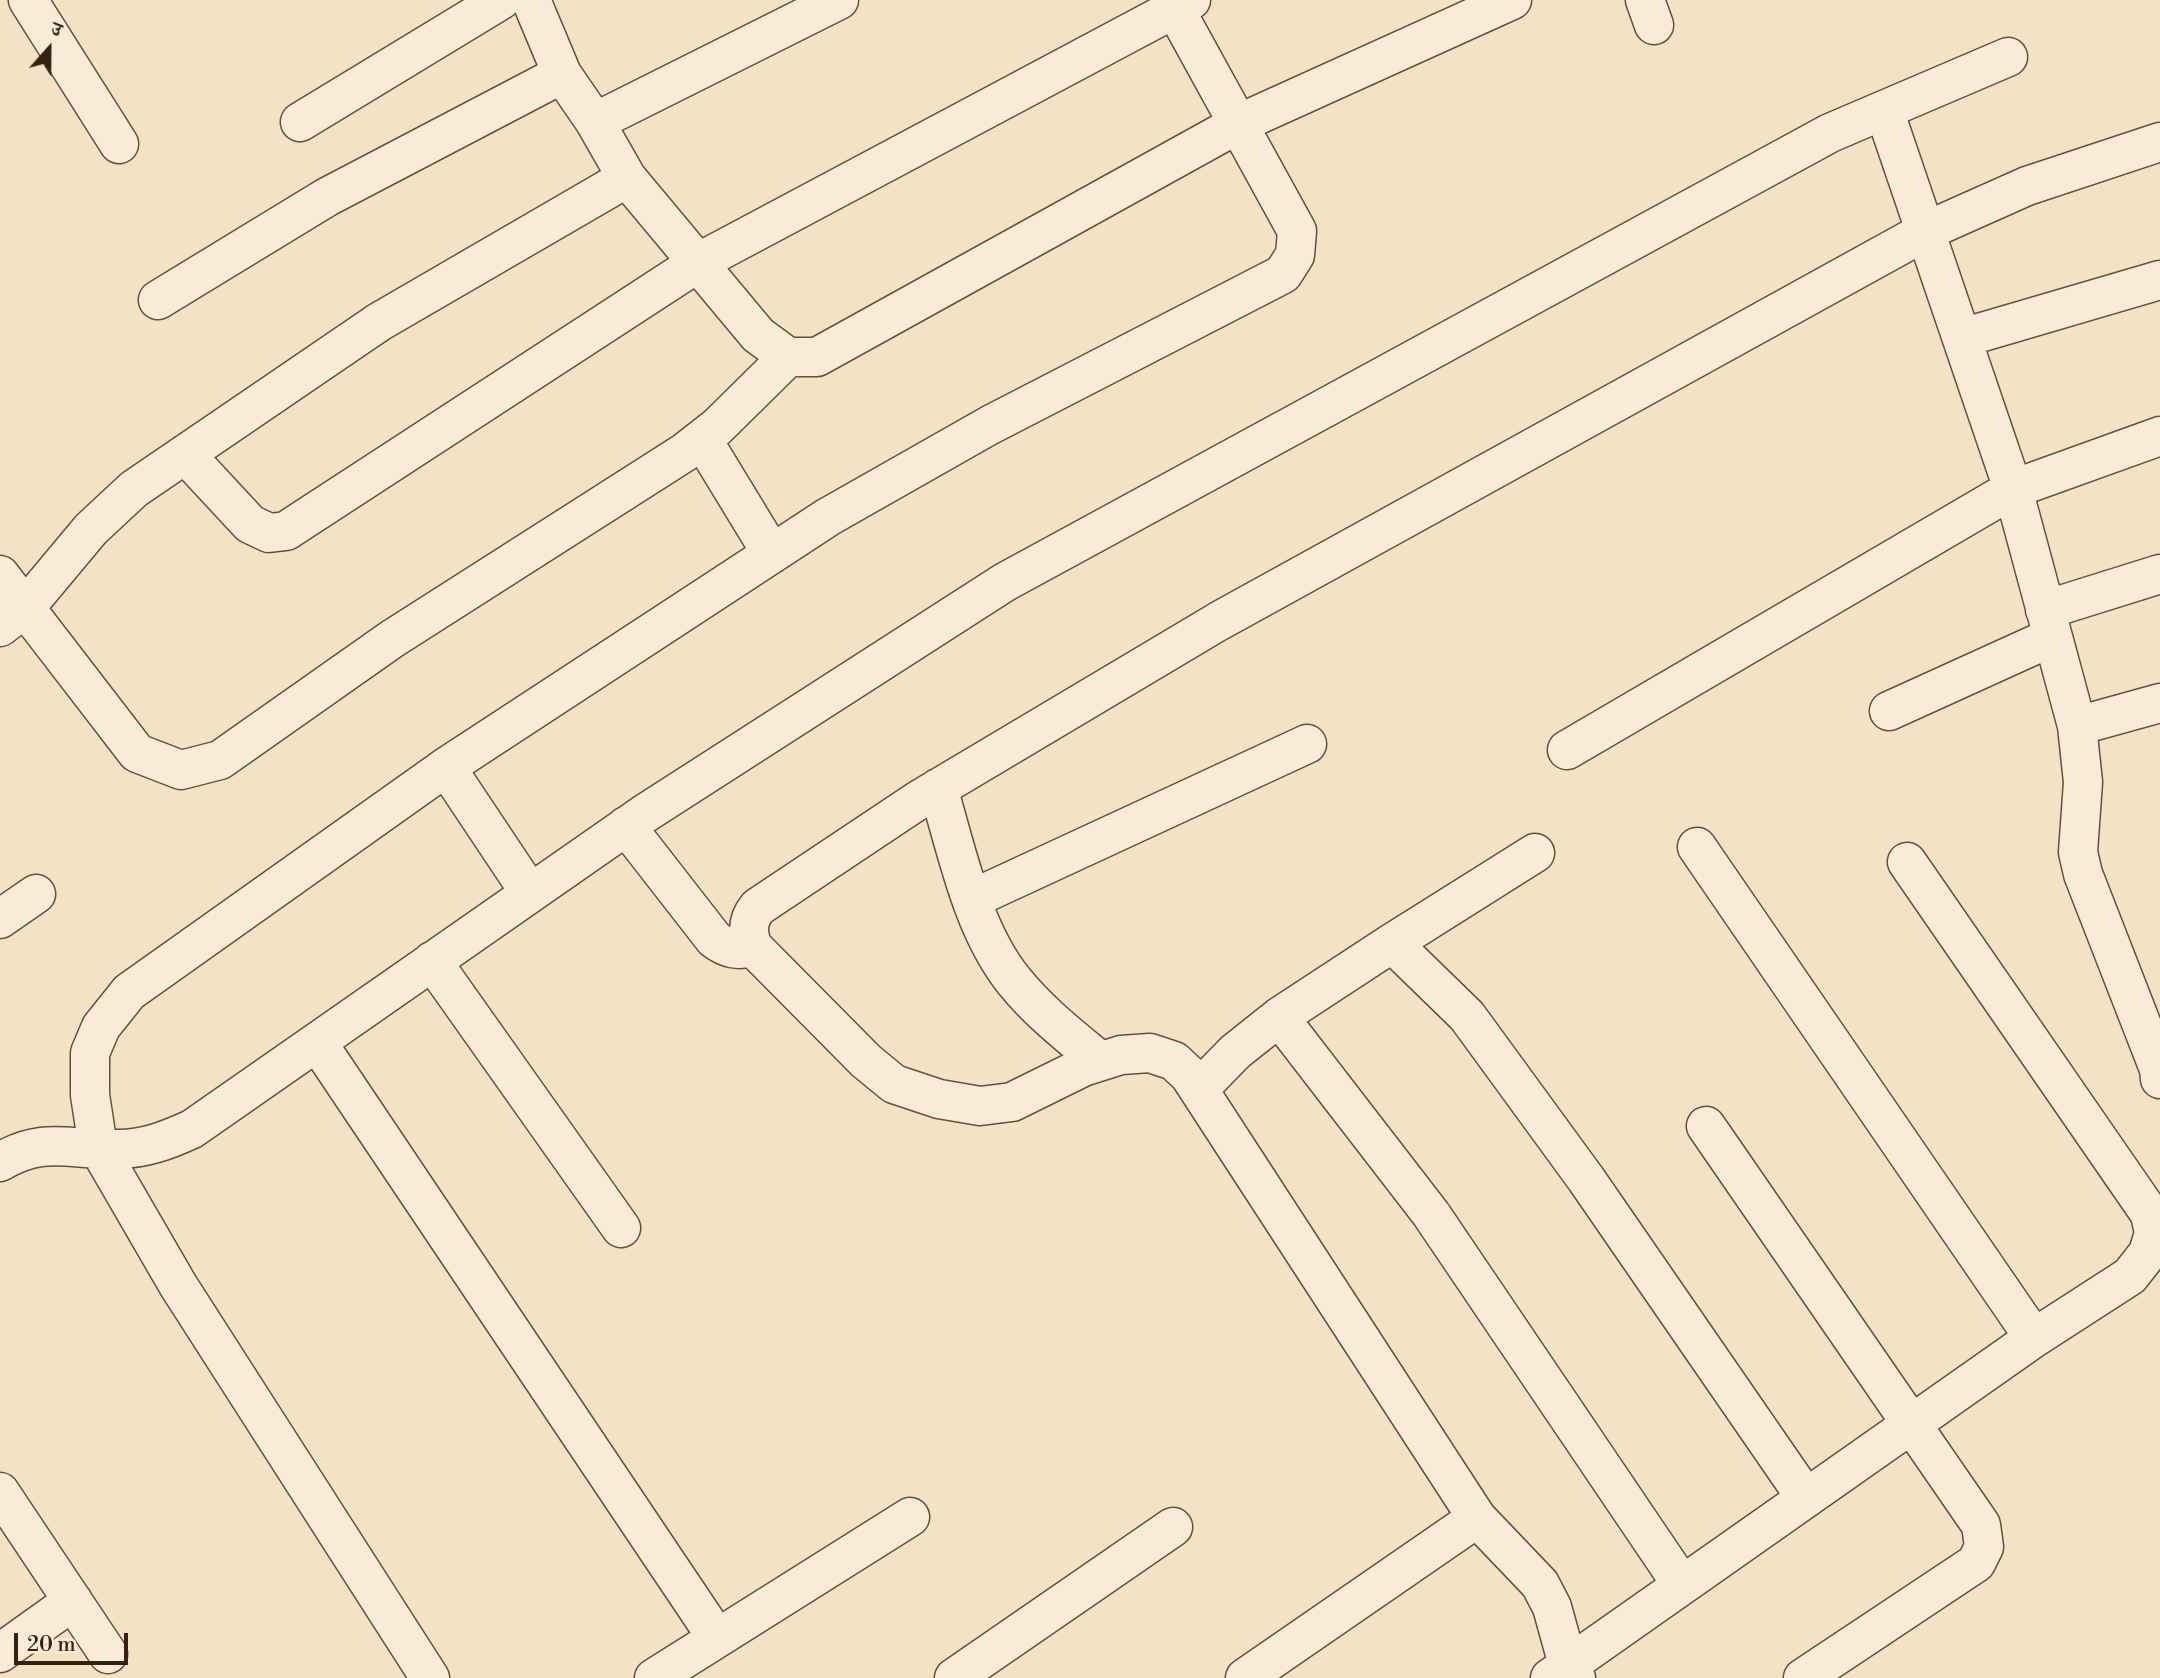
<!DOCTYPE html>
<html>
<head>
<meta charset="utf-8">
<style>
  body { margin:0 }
  #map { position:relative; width:2160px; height:1678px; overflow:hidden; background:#f4e2c4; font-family:"Libre Bodoni","Noto Serif Devanagari",serif }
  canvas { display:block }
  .north { position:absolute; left:14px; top:14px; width:70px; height:70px; -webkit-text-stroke:5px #f8ecd9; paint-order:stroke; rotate:21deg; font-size:19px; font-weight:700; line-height:28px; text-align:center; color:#352012 }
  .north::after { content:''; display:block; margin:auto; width:24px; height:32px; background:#352012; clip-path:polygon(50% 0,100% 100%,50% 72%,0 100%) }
  .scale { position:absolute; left:14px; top:1633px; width:114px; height:32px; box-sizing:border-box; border:4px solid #352012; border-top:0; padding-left:9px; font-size:21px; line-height:24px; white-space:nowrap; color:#352012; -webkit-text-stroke:5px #f8ecd9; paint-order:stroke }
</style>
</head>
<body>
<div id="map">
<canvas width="2160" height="1678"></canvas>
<div class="north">उ</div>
<div class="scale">20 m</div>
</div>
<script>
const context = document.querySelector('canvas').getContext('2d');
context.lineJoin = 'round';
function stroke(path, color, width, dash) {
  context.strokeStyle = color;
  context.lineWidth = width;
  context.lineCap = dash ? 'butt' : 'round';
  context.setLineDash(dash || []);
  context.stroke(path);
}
const minor = new Path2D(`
  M28 0 119 144
  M531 0 562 74 595 122 627 178 758 335 788 357H817L1238 124 1512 0
  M1645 0 1654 25
  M1884 110 2013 489 2077 726 2083 782 2078 852 2083 874 2159 1069 2160 1079
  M300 122 501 0
  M595 122 839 0
  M158 300 327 197 562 74
  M1962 338 2160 280
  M702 439 772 554
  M185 454 250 524 269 533 286 531 699 262 1191 0
  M0 575 137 753 181 770 220 760 392 639 685 452 717 427 788 357
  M2045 610 2160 574
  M0 627 25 608 91 529 134 489 379 322 627 178
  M1889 711 2052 637
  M2077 726 2160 703
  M1567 750 2013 489 2160 436
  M446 767 530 893
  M938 788C957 851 972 929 1014 981 1039 1012 1070 1036 1100 1061
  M626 826 714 939C727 949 738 951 753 947
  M1697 847 2034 1338
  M972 899 1307 744
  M0 919 36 894
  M1392 943 1467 1016 1586 1179 1806 1498
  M432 961 621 1228
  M1279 1017 1431 1214 1682 1585
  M317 1042 717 1638
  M1199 1089 1235 1052 1279 1017 1392 943 1535 853
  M1706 1126 1981 1525 1984 1547 1976 1563 1803 1678
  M0 1162C45 1135 72 1151 118 1149 145 1149 168 1140 192 1129L644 814 1005 582 1830 133 2008 57
  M0 1492 108 1654
  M0 1653 73 1601
  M430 1678 178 1285 98 1147 90 1095V1053L101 1027 129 992 446 767 828 517 990 425 1283 274 1295 255 1297 231 1170 0
  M654 1678 910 1517
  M954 1678 1173 1527
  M1245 1678 1477 1518
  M1550 1678 2034 1338 2130 1276 2148 1253 2154 1233 2150 1214 1907 862
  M1576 1678 1568 1665 1552 1607 1540 1584 1477 1518 1189 1075 1174 1061 1150 1053 1121 1055 1083 1067 1012 1102 980 1106 939 1099 894 1084 866 1061 753 947C747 932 747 920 758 907L920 799 1219 621 1926 231 2027 186 2160 142`);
stroke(minor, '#65503e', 41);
stroke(minor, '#f8ecd9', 38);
</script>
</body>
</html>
